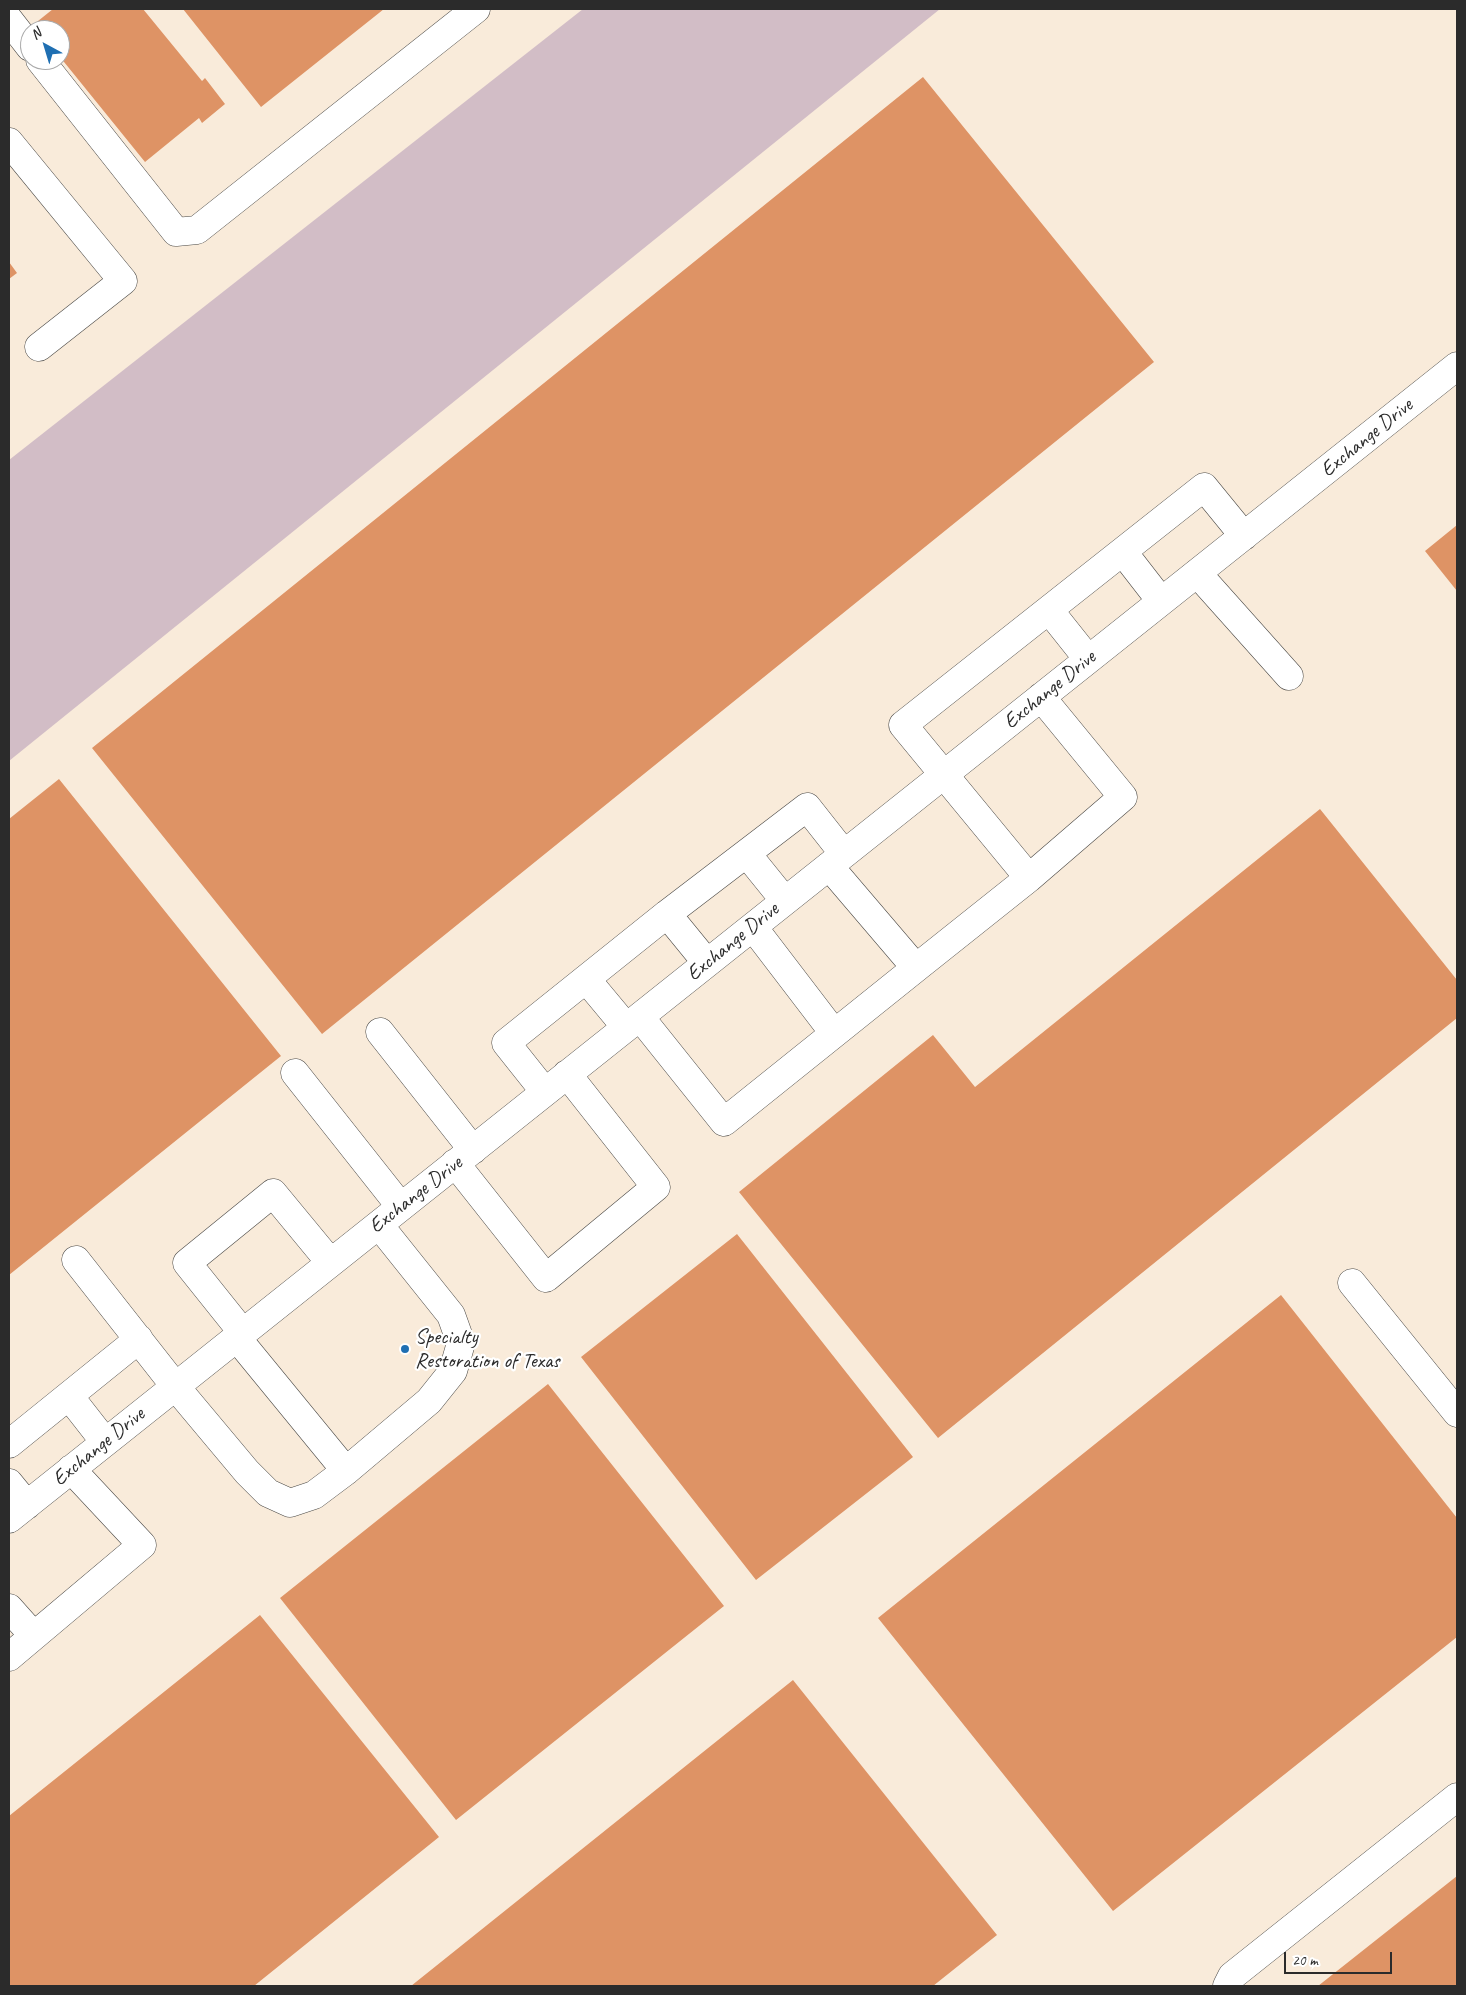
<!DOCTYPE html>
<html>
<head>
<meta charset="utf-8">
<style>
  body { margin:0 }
  #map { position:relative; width:1466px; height:1995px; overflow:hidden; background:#f9ebda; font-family:Caveat,sans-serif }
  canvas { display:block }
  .frame { position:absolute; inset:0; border:10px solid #2b2b2b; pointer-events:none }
  .north { position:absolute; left:20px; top:20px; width:50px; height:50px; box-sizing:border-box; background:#fff; border:1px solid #aaa; border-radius:50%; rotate:321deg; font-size:14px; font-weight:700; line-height:20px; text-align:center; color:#2b2b2b }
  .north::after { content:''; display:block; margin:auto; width:18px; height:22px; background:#1f6fb2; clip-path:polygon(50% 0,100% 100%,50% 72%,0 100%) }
  .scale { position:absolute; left:1284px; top:1952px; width:108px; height:22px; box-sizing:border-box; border:2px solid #2b2b2b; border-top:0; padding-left:6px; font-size:15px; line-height:18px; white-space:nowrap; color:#2b2b2b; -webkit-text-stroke:4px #fff; paint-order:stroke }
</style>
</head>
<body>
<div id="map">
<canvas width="1466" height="1995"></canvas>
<div class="frame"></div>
<div class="north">N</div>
<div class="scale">20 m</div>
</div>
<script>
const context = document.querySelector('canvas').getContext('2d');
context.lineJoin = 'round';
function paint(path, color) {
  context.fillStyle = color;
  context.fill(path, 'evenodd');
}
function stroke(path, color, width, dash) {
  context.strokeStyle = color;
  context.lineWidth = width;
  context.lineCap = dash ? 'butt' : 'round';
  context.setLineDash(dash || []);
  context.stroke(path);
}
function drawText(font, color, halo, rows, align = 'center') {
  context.font = font + ' Caveat,sans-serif';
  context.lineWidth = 4.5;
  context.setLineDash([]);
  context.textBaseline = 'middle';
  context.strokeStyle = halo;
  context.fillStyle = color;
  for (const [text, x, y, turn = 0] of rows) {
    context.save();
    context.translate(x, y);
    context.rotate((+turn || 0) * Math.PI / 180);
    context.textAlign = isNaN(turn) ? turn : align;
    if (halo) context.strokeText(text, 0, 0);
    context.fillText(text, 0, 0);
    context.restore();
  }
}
const industrial = new Path2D(`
  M583 9H940L9 761V460Z`);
const building = new Path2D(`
  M53 9H143L202 81 205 78 225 104 202 123 199 118 145 162 60 57V30H38L33 25Z
  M183 9H384L261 107Z
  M923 77 1154 362 322 1034 92 748Z
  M9 262 17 273 9 279Z
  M1457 525V591L1425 551Z
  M59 779 281 1056 9 1275V819Z
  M1320 809 1457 980V1018L938 1438 739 1192 933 1035 975 1087Z
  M737 1234 913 1457 756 1580 581 1357Z
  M1281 1295 1457 1518V1637L1113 1911 878 1618Z
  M548 1384 724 1606 456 1820 280 1598Z
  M260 1615 439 1837 254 1986H9V1816Z
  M793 1680 997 1935 933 1986H411Z
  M1457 1876V1986H1318Z`);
const minor = new Path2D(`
  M9 20 30 47
  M40 60 176 232 197 230 476 9
  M9 142 123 281 39 347
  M1123 552 1161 601
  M1197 573 1289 676
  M1049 610 1088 659
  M747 854 785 901
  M829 866 916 968 1029 878 1123 797 1041 697
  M1029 878 903 725 1204 487 1244 536
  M667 914 707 963
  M753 927 834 1033
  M586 979 626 1027
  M640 1017 724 1122 916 968
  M380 1032 473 1150
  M295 1073 401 1207
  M545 1092 506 1043 667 914 807 807 844 854
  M455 1163 546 1278 656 1187 567 1074
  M76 1260 175 1386 247 1472 268 1493 290 1503 314 1495 346 1471 429 1401 453 1371 461 1343 451 1315 379 1225
  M1352 1283 1457 1413
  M243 1333 187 1263 273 1193 330 1262
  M237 1338 346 1471
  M69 1396 105 1442
  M9 1444 139 1339
  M9 1483 27 1505
  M9 1519 1457 366
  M9 1608 33 1635
  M9 1657 142 1545 71 1469
  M1227 1986 1232 1976 1457 1797`);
const markers = [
  [405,1349,5,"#1f6fb2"]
];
const streetNames = [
  ["Exchange Drive",1367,438,-39],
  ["Exchange Drive",1050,690,-39],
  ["Exchange Drive",733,942,-39],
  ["Exchange Drive",416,1195,-38],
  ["Exchange Drive",99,1447,-39]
];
const poiNames = [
  ["Specialty",415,1337],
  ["Restoration of Texas",415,1361]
];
paint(industrial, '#d2bdc6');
paint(building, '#de9365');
stroke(minor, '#4a4845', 29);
stroke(minor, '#fff', 28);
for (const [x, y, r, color] of markers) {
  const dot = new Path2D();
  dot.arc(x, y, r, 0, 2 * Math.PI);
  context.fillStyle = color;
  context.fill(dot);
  stroke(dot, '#fff', 2);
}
drawText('21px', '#2b2b2b', '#fff', streetNames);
drawText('21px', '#2b2b2b', '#fff', poiNames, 'left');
</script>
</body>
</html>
